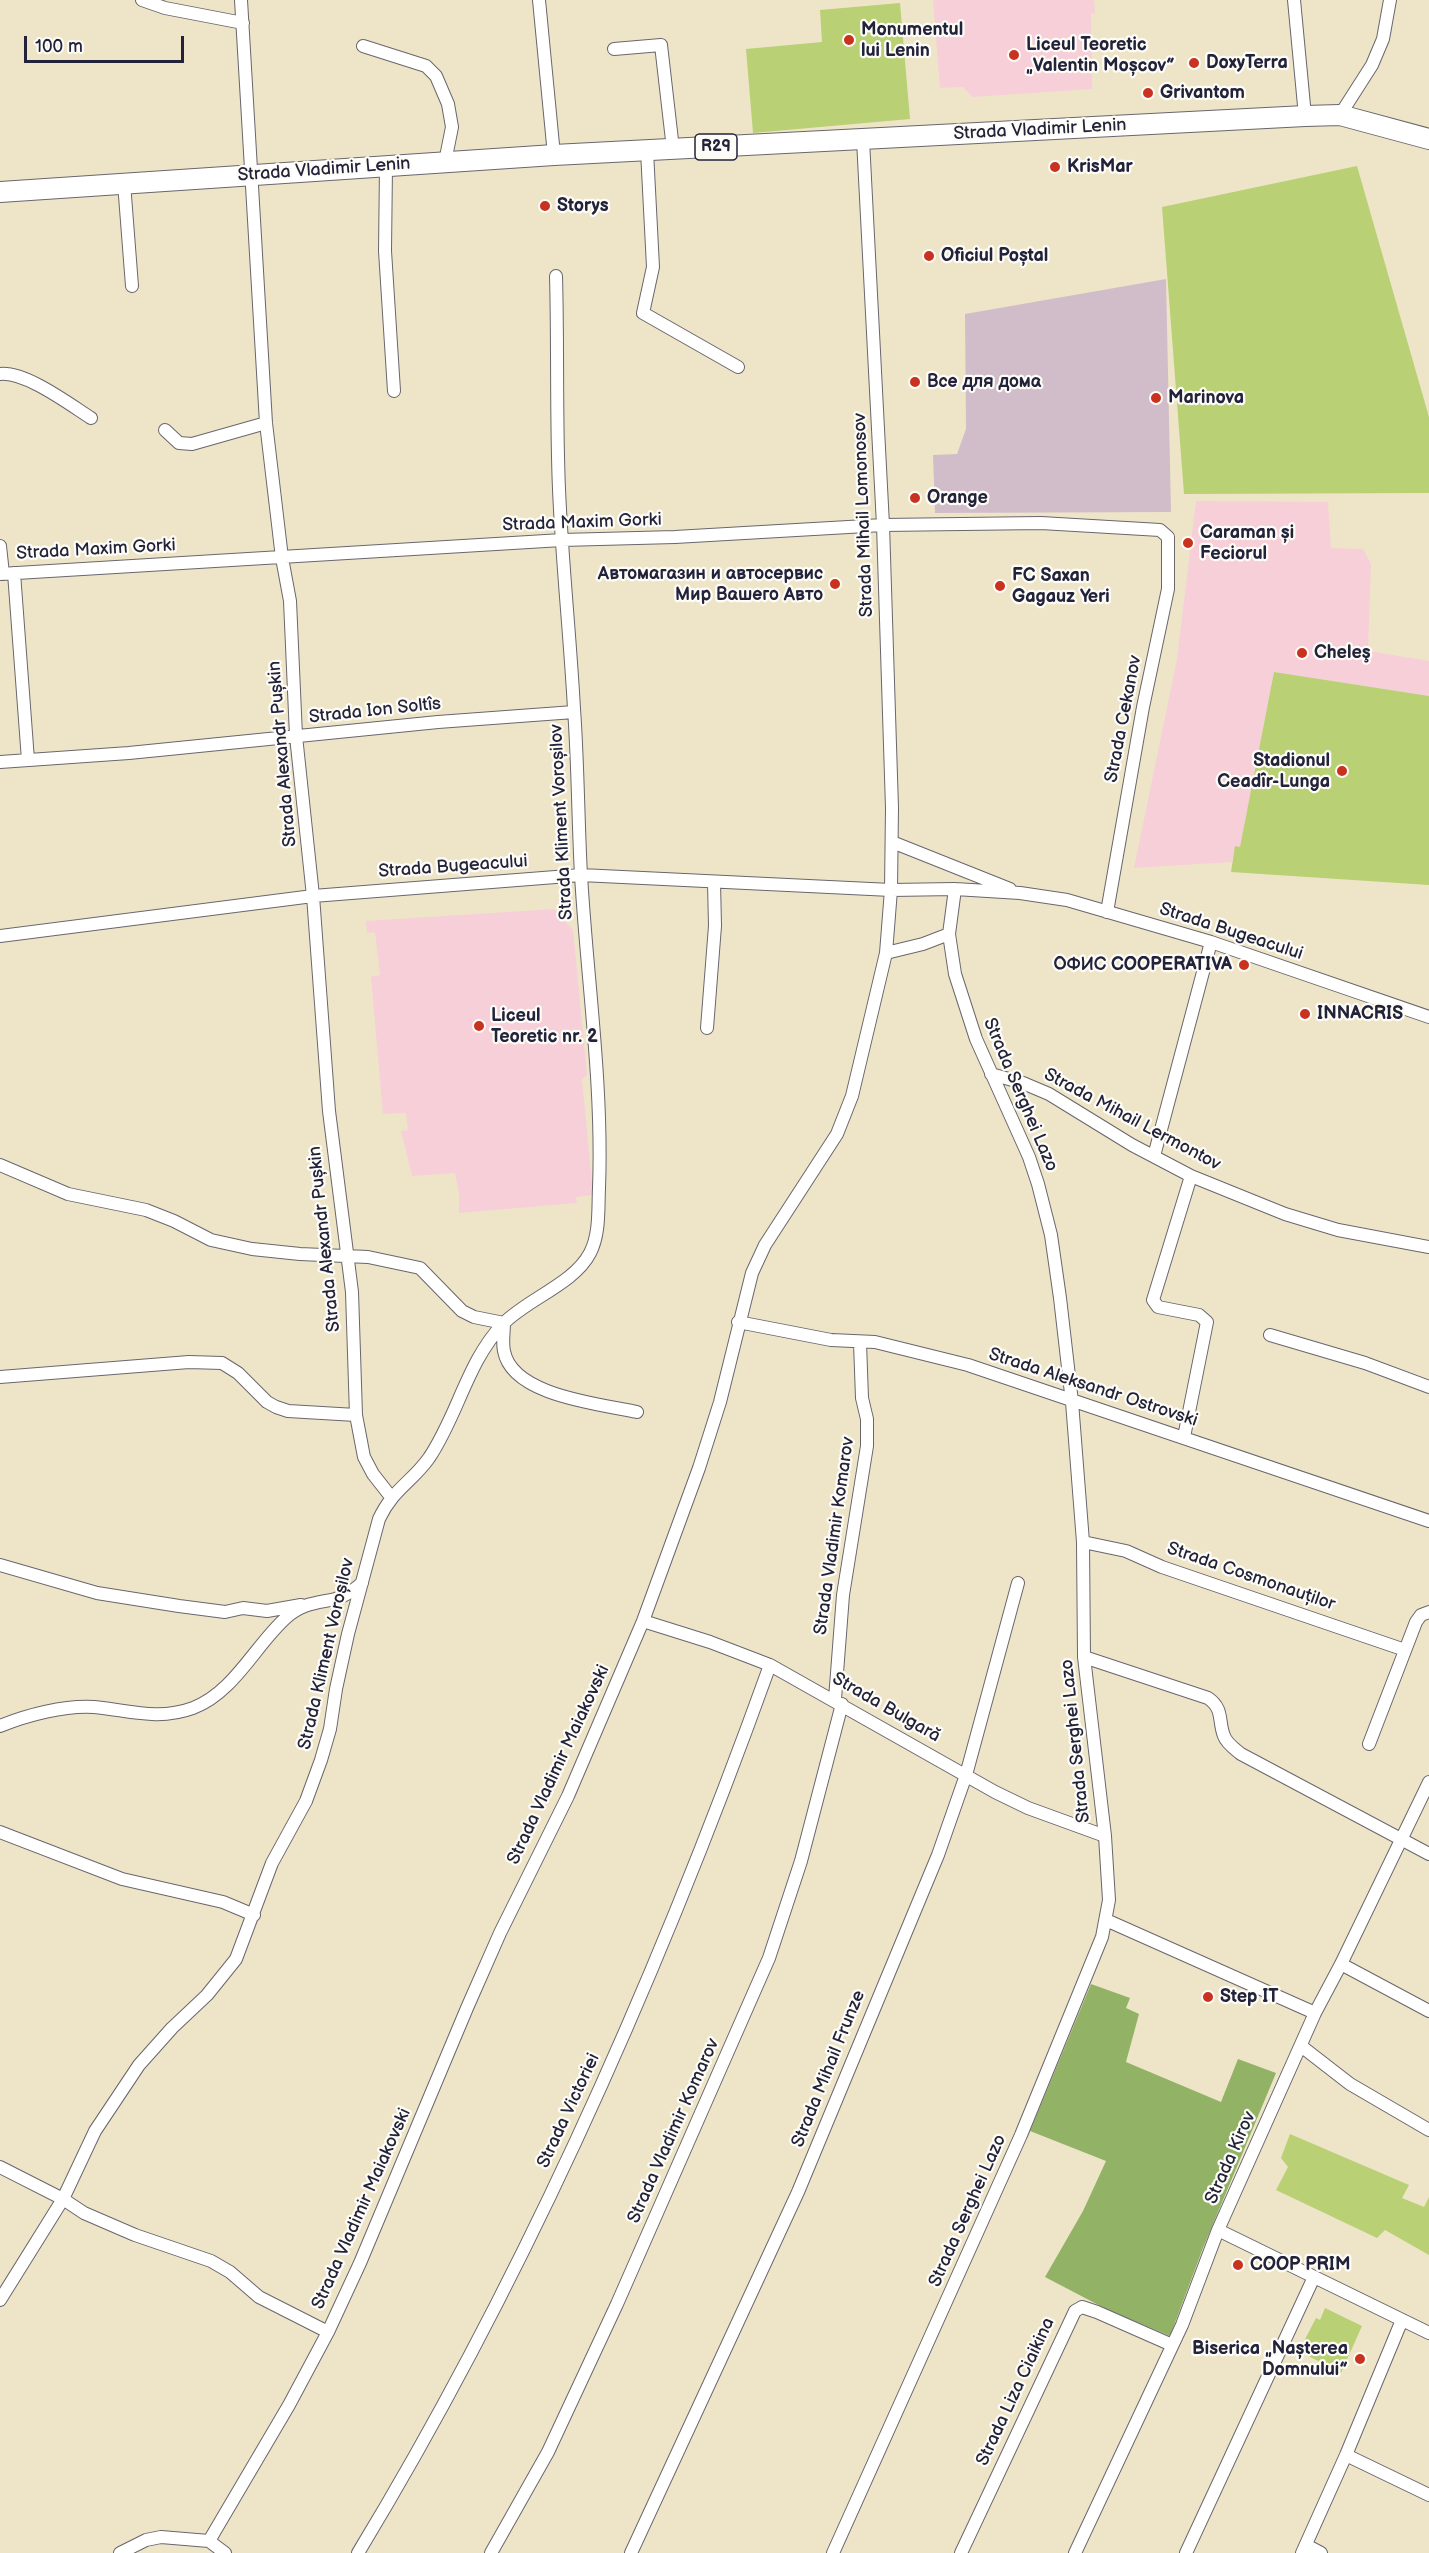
<!DOCTYPE html>
<html>
<head>
<meta charset="utf-8">
<style>
  body { margin:0 }
  #map { position:relative; width:1429px; height:2553px; overflow:hidden; background:#eee5c8; font-family:"Balsamiq Sans",sans-serif }
  canvas { display:block }
  .scale { position:absolute; left:24px; top:36px; width:160px; height:27px; box-sizing:border-box; border:3px solid #22223b; border-top:0; padding-left:8px; font-size:18px; line-height:21px; white-space:nowrap; color:#22223b; -webkit-text-stroke:4px #fdfcf7; paint-order:stroke }
</style>
</head>
<body>
<div id="map">
<canvas width="1429" height="2553"></canvas>
<div class="scale">100 m</div>
</div>
<script>
const context = document.querySelector('canvas').getContext('2d');
context.lineJoin = 'round';
function paint(path, color) {
  context.fillStyle = color;
  context.fill(path, 'evenodd');
}
function stroke(path, color, width, dash) {
  context.strokeStyle = color;
  context.lineWidth = width;
  context.lineCap = dash ? 'butt' : 'round';
  context.setLineDash(dash || []);
  context.stroke(path);
}
function drawText(font, color, halo, rows, align = 'center') {
  context.font = font + ' "Balsamiq Sans",sans-serif';
  context.lineWidth = 4.5;
  context.setLineDash([]);
  context.textBaseline = 'middle';
  context.strokeStyle = halo;
  context.fillStyle = color;
  for (const [text, x, y, turn = 0] of rows) {
    context.save();
    context.translate(x, y);
    context.rotate((+turn || 0) * Math.PI / 180);
    context.textAlign = isNaN(turn) ? turn : align;
    if (halo) context.strokeText(text, 0, 0);
    context.fillText(text, 0, 0);
    context.restore();
  }
}
const built = new Path2D(`
  M933 0H1094L1095 13 1091 14 1092 89 972 97 963 87 940 88Z
  M1196 501 1328 502 1331 548 1363 549 1371 564 1368 651 1429 661V696L1274 672 1240 848 1235 847 1232 862 1134 868 1177 659Z
  M554 909 573 930 587 1075 582 1079 593 1195 576 1197 577 1203 459 1213V1193L455 1173 412 1176 401 1131 408 1130 406 1113 383 1114 371 977 380 975 375 932 367 933 366 921Z`);
const industrial = new Path2D(`
  M1166 279 1171 512 935 513 933 455 957 454 966 429 965 314Z`);
const green = new Path2D(`
  M900 3 910 119 753 133 746 49 822 42 820 10Z
  M1357 166 1429 417V493L1184 494 1162 207Z
  M1274 672 1429 696V885L1231 872 1235 846 1240 847Z
  M1290 2134 1409 2185 1402 2198 1424 2207 1429 2197V2255L1385 2230 1377 2238 1276 2190 1288 2167 1281 2158Z
  M1325 2308 1362 2326 1341 2373 1299 2351 1316 2318 1320 2320Z`);
const forest = new Path2D(`
  M1091 1984 1130 1998 1126 2008 1139 2014 1126 2062 1221 2102 1238 2059 1276 2073 1203 2248 1170 2336 1108 2310 1045 2277 1083 2211 1106 2161 1030 2131Z`);
const minor = new Path2D(`
  M142 0 165 8 243 23
  M241 0 266 423 282 558 290 601 296 736 313 896 329 1111 352 1292 356 1415 364 1457 373 1474 391 1497
  M539 0 554 155
  M1294 0 1305 116
  M363 46 426 66 436 76 448 104 452 127 445 162
  M614 49 661 45 673 149
  M1340 115 1372 65 1383 39 1390 0
  M647 151 653 267 643 313 738 367
  M386 166 385 251 394 391
  M124 183 132 286
  M0 374C25 371 69 404 91 418
  M165 430 179 443 192 444 266 423
  M0 546 3 574
  M14 573 28 760
  M0 574 562 540 675 537 883 525 1041 523 1160 530 1168 537V589L1143 707 1107 912
  M0 762 129 753 438 722 574 712
  M892 842 1010 889
  M0 936 313 896 581 875 891 890 955 889 1020 893 1067 900 1211 942 1429 1017
  M886 953 923 944 949 934
  M707 1028 715 926 714 882
  M991 1074 1023 1083 1049 1094 1132 1145 1191 1176 1285 1214 1338 1230 1429 1247
  M1154 1156 1211 942
  M0 1165 68 1194 146 1210 174 1221 211 1240 252 1249 300 1254 368 1257 420 1268 462 1311 474 1317 504 1323C504 1332 502 1342 504 1351 512 1396 601 1404 637 1412
  M738 1322 831 1340 875 1342 968 1365 1429 1521
  M1270 1335 1365 1363 1429 1387
  M0 1377 189 1362 222 1363 238 1373 267 1402 276 1407 288 1411 356 1415
  M1184 1437 1207 1322 1199 1315 1158 1307 1153 1300 1191 1176
  M1083 1542 1126 1551 1162 1567 1405 1650
  M0 1565 97 1593 179 1606 225 1612 243 1608 267 1611 301 1605
  M643 1621 710 1642 770 1665 995 1792 1028 1808 1105 1836
  M1084 1657 1208 1698C1224 1709 1218 1721 1224 1736 1227 1744 1235 1749 1241 1754L1429 1854
  M835 1699 843 1595 867 1446V1419L862 1398 860 1343
  M0 1726C27 1715 65 1705 94 1707 128 1710 158 1721 193 1708 235 1692 257 1642 288 1616 303 1603 317 1603 335 1599 346 1596 354 1590 362 1583
  M1369 1744 1416 1622 1421 1615 1429 1612
  M0 1832 122 1879 223 1902 254 1915
  M1106 1920 1315 2013
  M1341 1964 1429 2011
  M1301 2046 1350 2084 1429 2130
  M0 2167 63 2199 84 2213 135 2235 211 2261 230 2272 259 2297 328 2332
  M1218 2230 1429 2333
  M0 2300 63 2199 95 2131 139 2065 172 2028 207 1995 236 1959 272 1863 306 1801 321 1760 330 1729 336 1689 348 1634 379 1519C393 1489 412 1482 429 1458 458 1415 467 1362 503 1324 527 1299 574 1284 590 1253 600 1234 598 1209 599 1188 603 1084 587 979 581 875 578 820 578 764 574 709 570 635 562 562 559 489 556 418 558 347 556 276
  M1346 2455 1429 2495
  M209 2541 289 2405 328 2332 360 2263 467 2008 500 1933 568 1796 643 1621 699 1468 720 1402 752 1273 765 1245 837 1134 852 1096 886 953 891 890 892 808 883 525 863 140
  M1306 2545 1321 2553
  M120 2553 146 2540 161 2537 209 2541 225 2553
  M358 2553C527 2274 660 1971 770 1665
  M491 2553 548 2452 617 2304 769 1958 801 1861 842 1704
  M631 2553 798 2192 938 1855 966 1775 1018 1583
  M833 2553 1021 2135 1102 1937 1109 1900 1105 1836 1084 1657 1083 1542 1072 1402 1060 1298 1051 1235 1038 1184 1029 1157 976 1039 955 974 949 934 955 889
  M961 2553 1075 2311 1082 2307 1097 2312 1172 2345
  M1075 2553 1182 2325 1218 2230 1315 2013 1341 1964 1429 1782
  M1186 2553 1314 2277
  M1302 2553 1346 2455 1402 2320`);
const primary = new Path2D(`
  M0 192 554 155 1305 116 1340 115 1429 139`);
const markers = [
  [849,40,6,"#c8321e"],
  [1014,55,6,"#c8321e"],
  [1194,63,6,"#c8321e"],
  [1148,93,6,"#c8321e"],
  [1055,167,6,"#c8321e"],
  [545,206,6,"#c8321e"],
  [929,256,6,"#c8321e"],
  [915,382,6,"#c8321e"],
  [1156,398,6,"#c8321e"],
  [915,498,6,"#c8321e"],
  [1188,543,6,"#c8321e"],
  [835,584,6,"#c8321e"],
  [1000,586,6,"#c8321e"],
  [1302,653,6,"#c8321e"],
  [1342,771,6,"#c8321e"],
  [1244,965,6,"#c8321e"],
  [1305,1014,6,"#c8321e"],
  [479,1026,6,"#c8321e"],
  [1208,1997,6,"#c8321e"],
  [1238,2265,6,"#c8321e"],
  [1360,2359,6,"#c8321e"]
];
const shields = [
  [716,147,42]
];
const shieldNames = [
  ["R29",716,147]
];
const poiNames = [
  ["Monumentul",861,30],
  ["lui Lenin",861,51],
  ["Liceul Teoretic",1026,45],
  ["„Valentin Moșcov”",1026,66],
  ["DoxyTerra",1206,63],
  ["Grivantom",1160,93],
  ["KrisMar",1067,167],
  ["Storys",557,206],
  ["Oficiul Poștal",941,256],
  ["Все для дома",927,382],
  ["Marinova",1168,398],
  ["Orange",927,498],
  ["Caraman și",1200,533],
  ["Feciorul",1200,554],
  ["Автомагазин и автосервис",823,574,"right"],
  ["Мир Вашего Авто",823,595,"right"],
  ["FC Saxan",1012,576],
  ["Gagauz Yeri",1012,597],
  ["Cheleş",1314,653],
  ["Stadionul",1330,761,"right"],
  ["Ceadîr-Lunga",1330,782,"right"],
  ["ОФИС COOPERATIVA",1232,965,"right"],
  ["INNACRIS",1317,1014],
  ["Liceul",491,1016],
  ["Teoretic nr. 2",491,1037],
  ["Step IT",1220,1997],
  ["COOP PRIM",1250,2265],
  ["Biserica „Nașterea",1348,2349,"right"],
  ["Domnului”",1348,2370,"right"]
];
const streetNames = [
  ["Strada Vladimir Lenin",1040,130,-3],
  ["Strada Vladimir Lenin",324,170,-4],
  ["Strada Mihail Lomonosov",864,515,-92],
  ["Strada Maxim Gorki",582,523,-2],
  ["Strada Maxim Gorki",96,550,-3],
  ["Strada Ion Soltîs",375,711,-6],
  ["Strada Cekanov",1124,719,-79],
  ["Strada Alexandr Pușkin",283,754,-95],
  ["Strada Kliment Voroșilov",562,822,-93],
  ["Strada Bugeacului",453,867,-4],
  ["Strada Bugeacului",1231,932,18],
  ["Strada Serghei Lazo",1020,1095,67],
  ["Strada Mihail Lermontov",1132,1120,28],
  ["Strada Alexandr Pușkin",325,1239,-96],
  ["Strada Aleksandr Ostrovski",1093,1388,18],
  ["Strada Vladimir Komarov",835,1536,-82],
  ["Strada Cosmonauților",1251,1577,19],
  ["Strada Kliment Voroșilov",327,1654,-77],
  ["Strada Bulgară",886,1708,30],
  ["Strada Serghei Lazo",1076,1741,-96],
  ["Strada Vladimir Maiakovski",559,1765,-65],
  ["Strada Mihail Frunze",829,2069,-68],
  ["Strada Victoriei",569,2111,-65],
  ["Strada Vladimir Komarov",674,2131,-66],
  ["Strada Kirov",1231,2158,-66],
  ["Strada Vladimir Maiakovski",362,2209,-66],
  ["Strada Serghei Lazo",968,2211,-66],
  ["Strada Liza Ciaikina",1016,2392,-65]
];
paint(built, '#f6cfd8');
paint(industrial, '#d1bdca');
paint(green, '#b9d075');
paint(forest, '#92b266');
stroke(minor, '#69666c', 14);
stroke(primary, '#69666c', 22);
stroke(minor, '#fff', 12);
stroke(primary, '#fff', 20);
for (const [x, y, r, color] of markers) {
  const dot = new Path2D();
  dot.arc(x, y, r, 0, 2 * Math.PI);
  context.fillStyle = color;
  context.fill(dot);
  stroke(dot, '#fdfcf7', 2);
}
for (const [x, y, w] of shields) {
  const box = new Path2D();
  box.roundRect(x - w / 2, y - 13, w, 26, 4.5);
  context.fillStyle = '#fdfcf7';
  context.fill(box);
  stroke(box, '#22223b', 1.5);
}
drawText('bold 16px', '#22223b', null, shieldNames);
drawText('bold 18px', '#22223b', '#fdfcf7', poiNames, 'left');
drawText('18px', '#22223b', '#fdfcf7', streetNames);
</script>
</body>
</html>
